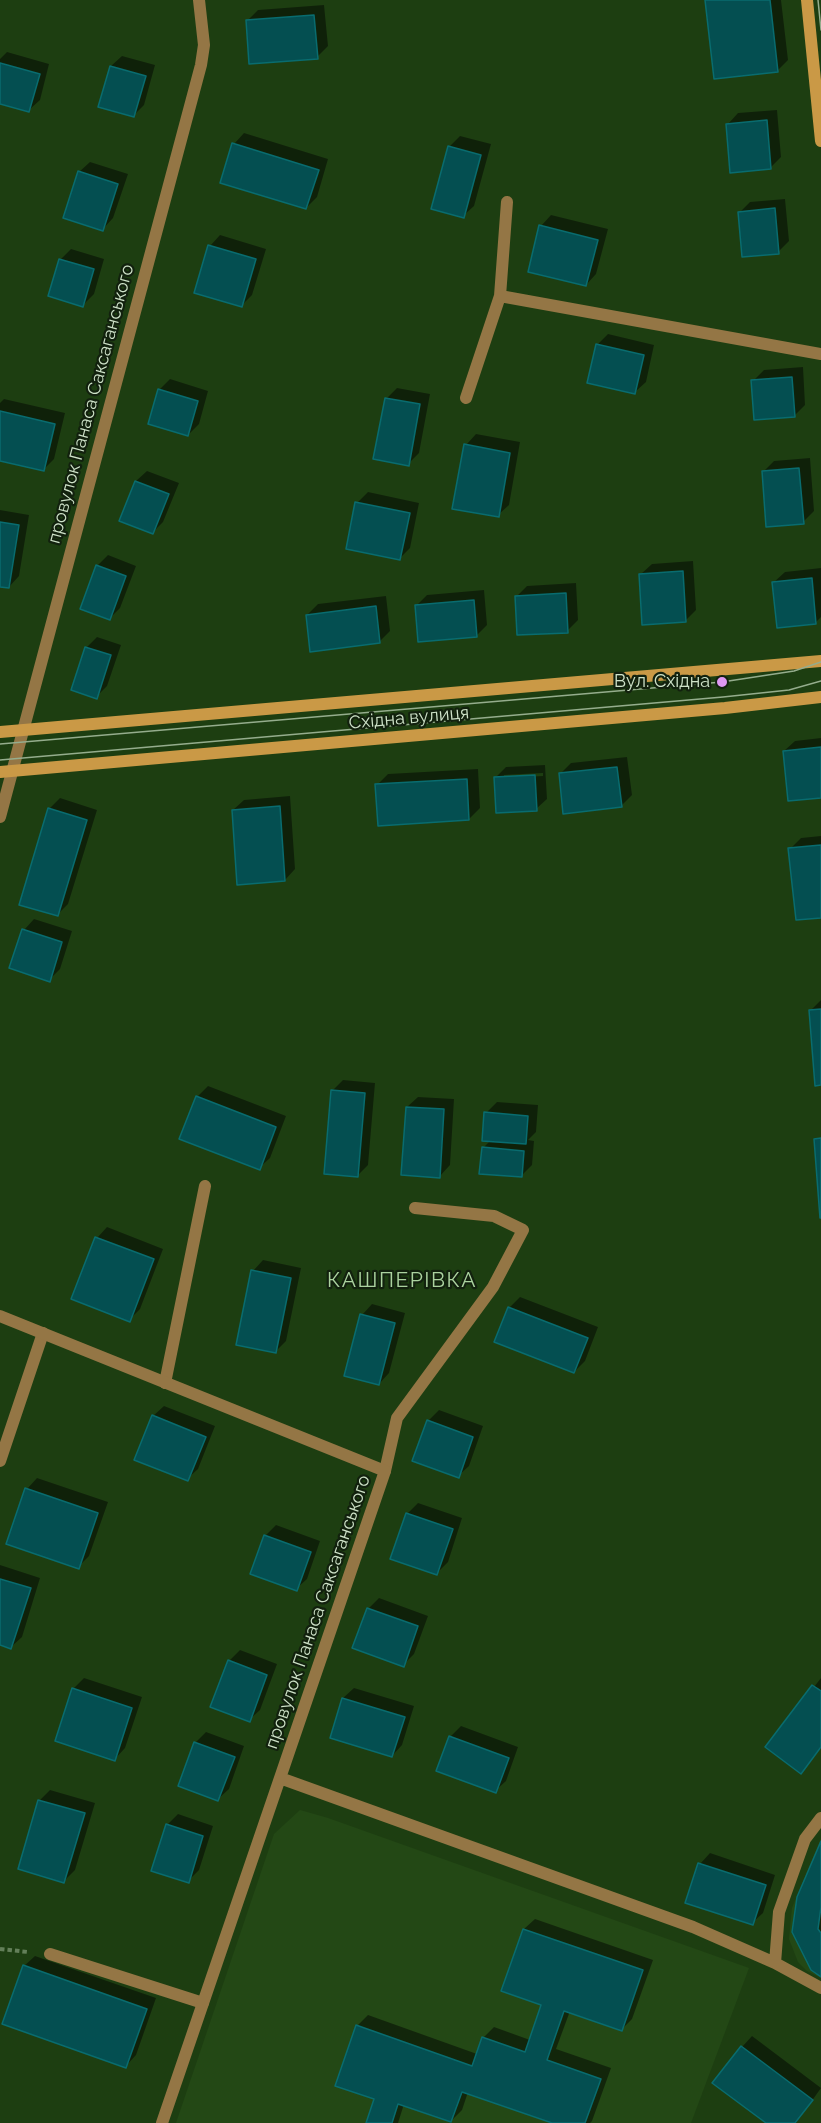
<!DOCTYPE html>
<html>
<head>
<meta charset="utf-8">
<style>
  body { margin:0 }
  canvas { display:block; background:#1d3e11 }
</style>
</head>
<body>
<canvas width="821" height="2123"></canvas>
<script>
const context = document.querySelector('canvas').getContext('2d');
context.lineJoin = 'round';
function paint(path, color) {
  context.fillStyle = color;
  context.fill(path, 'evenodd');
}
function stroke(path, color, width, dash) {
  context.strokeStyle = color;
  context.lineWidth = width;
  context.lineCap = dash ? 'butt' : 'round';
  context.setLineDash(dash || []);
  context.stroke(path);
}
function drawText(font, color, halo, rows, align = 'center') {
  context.font = font + ' Raleway,sans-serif';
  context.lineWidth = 4.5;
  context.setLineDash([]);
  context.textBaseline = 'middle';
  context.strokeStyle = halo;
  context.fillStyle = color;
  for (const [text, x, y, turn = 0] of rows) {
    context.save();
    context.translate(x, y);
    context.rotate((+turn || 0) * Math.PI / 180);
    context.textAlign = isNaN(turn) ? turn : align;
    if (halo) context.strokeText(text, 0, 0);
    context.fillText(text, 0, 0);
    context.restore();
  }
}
const built = new Path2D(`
  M300 1810 328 1818 749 1968 691 2123H176L274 1834Z
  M821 1838V1978L807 1971 798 1962 789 1939 792 1908Z`);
const shadow = new Path2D(`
  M707 0H781L788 60 777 71Z
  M324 5 328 46 317 57 247 21 258 10Z
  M7 52 49 64 40 100 29 110 0 103V59Z
  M122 56 155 65 144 105 133 116 111 66Z
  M777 110 781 157 770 168 728 124 738 113Z
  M244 133 328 159 317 197 306 208 234 144Z
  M460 136 491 144 474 206 463 216 449 147Z
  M90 162 128 174 113 218 103 229 79 172Z
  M785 199 789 241 778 252 739 213 750 202Z
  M551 215 608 229 596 274 586 285 541 226Z
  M220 235 266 249 252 295 241 306 210 246Z
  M71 249 104 259 94 294 83 305 60 260Z
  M608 334 654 345 646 382 635 392 597 345Z
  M803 367 805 405 795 415 753 381 764 370Z
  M170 379 208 391 199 424 188 435 159 390Z
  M397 388 430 394 419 453 408 464 386 399Z
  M4 399 65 413 54 459 44 469 0 459V403Z
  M476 434 520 442 509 505 498 515 466 445Z
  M810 458 814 511 803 522 763 472 774 461Z
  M147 471 179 483 163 522 153 532 121 520 136 481Z
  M368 492 419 503 410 548 400 558 357 503Z
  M0 510 29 515 19 576 9 587 0 585Z
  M108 555 136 566 120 608 110 618 97 566Z
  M693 561 696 610 685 621 641 574 652 564Z
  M821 568V617L816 622 774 582 785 572Z
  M576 583 578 620 567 631 517 596 527 586Z
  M484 590 487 625 477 635 416 606 427 595Z
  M386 596 390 631 379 642 307 615 318 604Z
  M97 637 121 645 107 686 96 697 86 648Z
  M821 738V797L784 751 795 741Z
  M627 757 632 795 621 806 560 774 571 763Z
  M545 765 547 799 536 809 495 778 506 767ZM543 773V776L504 778V775Z
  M478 769 480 808 469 819 377 785 388 774Z
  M290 796 295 869 285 880 233 810 244 800Z
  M60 798 97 810 68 904 57 915 49 809Z
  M821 836V916L790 849 801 838Z
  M34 919 72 931 60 969 49 980 11 967 24 930Z
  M821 1000V1084L810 1011Z
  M343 1080 375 1083 368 1165 357 1176 333 1090Z
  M208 1086 286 1116 270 1158 259 1168 197 1097Z
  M418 1097 454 1099 450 1165 440 1176 407 1107Z
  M497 1102 538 1105 536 1132 528 1140 534 1141 532 1165 521 1176 483 1148 491 1140 486 1113Z
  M107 1227 163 1249 140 1309 129 1320 97 1238Z
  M263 1260 301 1268 286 1341 276 1351 253 1271Z
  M520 1297 598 1327 585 1361 574 1372 509 1308Z
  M372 1304 405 1313 389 1373 379 1384 362 1315Z
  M164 1406 215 1426 198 1469 187 1479 153 1416Z
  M439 1410 483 1426 469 1466 458 1476 428 1421Z
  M37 1478 108 1502 89 1556 78 1567 27 1489Z
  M418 1503 462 1518 448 1562 437 1573 407 1514Z
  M276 1525 320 1541 307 1579 296 1589 265 1536Z
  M0 1565 40 1578 22 1637 11 1647 0 1644Z
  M379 1598 428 1616 414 1654 403 1665 368 1609Z
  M240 1650 277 1664 260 1710 249 1720 229 1661Z
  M84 1678 142 1697 125 1748 115 1759 73 1689Z
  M821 1678V1748L800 1772 767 1747Z
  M354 1688 414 1706 402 1745 392 1756 343 1698Z
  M461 1726 518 1747 506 1781 495 1791 450 1737Z
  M206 1732 244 1746 229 1789 218 1799 180 1785 196 1742Z
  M50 1790 95 1803 75 1870 64 1881 20 1868 40 1800Z
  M178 1814 213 1826 199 1870 188 1881 167 1825Z
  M821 1844V1975L812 1969Z
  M710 1853 775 1875 763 1913 752 1923 700 1864Z
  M535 1919 653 1960 632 2019 622 2029 570 2011 556 2049 611 2068 592 2121 590 2123H557L468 2092 462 2110 451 2121 404 2104 398 2123H368L376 2098 357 2026 368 2015 477 2054 483 2038 494 2027 530 2040 543 2004 503 1990 524 1929Z
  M35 1956 156 1998 136 2055 126 2066 24 1966Z
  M752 2036 821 2088 796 2123H768L742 2047Z`);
const building = new Path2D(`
  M705 0H770L778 72 714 79Z
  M314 15 318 59 249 64 246 20Z
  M0 63 40 74 29 112 0 104Z
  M110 66 146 76 134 117 98 107Z
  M767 120 771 169 730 173 726 124Z
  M232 143 319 170 306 209 220 183Z
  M448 146 481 155 464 218 431 209Z
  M78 171 118 184 103 231 63 218Z
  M775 208 779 254 742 257 738 212Z
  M539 225 598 240 586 286 528 272Z
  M208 245 256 259 242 307 194 293Z
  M59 259 94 269 83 307 48 296Z
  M596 344 644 355 635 394 587 383Z
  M792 377 795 417 754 420 751 380Z
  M158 389 198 401 188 436 148 424Z
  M385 398 420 404 409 466 373 459Z
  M0 411 55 424 44 471 0 461Z
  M464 444 510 453 499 517 452 509Z
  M799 468 804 524 766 527 762 471Z
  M135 481 169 494 153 534 119 521Z
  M355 502 410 513 400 560 346 549Z
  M0 522 19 525 9 588 0 587Z
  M96 565 126 576 110 620 80 609Z
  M683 571 686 622 642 625 639 574Z
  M812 578 816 624 777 628 772 582Z
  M566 593 568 633 517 635 515 596Z
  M474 600 477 637 418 642 415 605Z
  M376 606 380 643 310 652 306 615Z
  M85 647 111 655 97 699 71 690Z
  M821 747V798L788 801 783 751Z
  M617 767 622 807 563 814 559 773Z
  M535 775 537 811 496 813 494 777Z
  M467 779 469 820 378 826 375 784Z
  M280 806 285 881 237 885 232 810Z
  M48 808 87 820 58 916 19 905Z
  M821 845V918L796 920 788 848Z
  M22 929 62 942 50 982 9 968Z
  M821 1009V1085L815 1086 809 1010Z
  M331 1090 365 1093 358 1177 324 1174Z
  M196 1096 276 1127 260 1170 179 1139Z
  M406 1107 444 1109 440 1178 401 1175Z
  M484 1112 528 1116 526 1144 482 1141Z
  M821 1138V1218H820L814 1139Z
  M482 1147 524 1151 522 1177 479 1174Z
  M95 1237 154 1259 130 1322 71 1299Z
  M251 1270 291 1278 276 1353 236 1345Z
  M508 1307 588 1338 574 1373 494 1342Z
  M360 1314 395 1323 379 1385 344 1376Z
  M152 1415 206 1437 188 1481 134 1460Z
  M427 1420 473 1437 459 1478 412 1461Z
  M25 1488 98 1513 79 1569 6 1544Z
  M406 1513 453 1529 437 1575 390 1559Z
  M264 1535 311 1552 297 1591 250 1574Z
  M0 1579 31 1588 11 1649 0 1645Z
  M367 1608 418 1626 404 1667 352 1648Z
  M228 1660 267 1675 250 1722 210 1707Z
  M812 1685 821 1691V1747L801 1774 765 1747Z
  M72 1688 132 1708 115 1761 55 1741Z
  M342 1698 405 1717 392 1757 330 1738Z
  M449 1736 509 1758 496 1793 436 1771Z
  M194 1742 235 1757 218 1801 178 1786Z
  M38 1800 85 1813 64 1883 18 1869Z
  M166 1824 203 1836 189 1883 151 1871Z
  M821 1841V1907L818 1929 821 1933V1977L811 1970 792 1932 797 1897Z
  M698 1863 766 1885 753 1925 685 1903Z
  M523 1929 643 1970 622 2031 564 2011 547 2060 601 2079 585 2123H552L462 2092 451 2122 398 2104 392 2123H366L374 2099 335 2086 356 2025 472 2066 482 2037 525 2052 541 2005 501 1991Z
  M23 1965 147 2009 126 2068 2 2024Z
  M741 2046 813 2100 795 2123H766L712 2083Z`);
const path = new Path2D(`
  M0 1949 28 1952`);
const lane = new Path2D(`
  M500 296 821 354
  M466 398 500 296 507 202
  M165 1383 205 1186
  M0 1461 43 1333
  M385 1471 397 1418 493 1287 523 1230 494 1216 415 1208
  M50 1954 203 2003`);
const street = new Path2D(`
  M0 817 201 65 204 45 199 0
  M0 1316 385 1471 162 2123
  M280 1778 693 1927 775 1963
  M821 1818 805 1839 779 1912 775 1963 821 1988`);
const secondary = new Path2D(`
  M807 0 821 141
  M0 732 821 661
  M0 772 725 708 821 697`);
const tram = new Path2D(`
  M818 0 821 30
  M0 744 722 682 794 671 821 662
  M0 760 723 697 789 690 821 681`);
const markers = [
  [722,682,6,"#de98f2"]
];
const streetNames = [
  ["провулок Панаса Саксаганського",91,404,-75],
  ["Східна вулиця",409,718,-5],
  ["провулок Панаса Саксаганського",318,1612,-71]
];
const poiNames = [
  ["Вул. Східна",710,682]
];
const quarterNames = [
  ["КАШПЕРІВКА",402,1281]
];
paint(built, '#234815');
paint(shadow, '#0007');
paint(building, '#044f51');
stroke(building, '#096c6f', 1.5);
stroke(path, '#637f59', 4, [4.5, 3]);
stroke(lane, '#947645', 12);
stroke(street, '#947645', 12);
stroke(secondary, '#ca9946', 12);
stroke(tram, '#95ad8d', 1.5);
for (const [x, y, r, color] of markers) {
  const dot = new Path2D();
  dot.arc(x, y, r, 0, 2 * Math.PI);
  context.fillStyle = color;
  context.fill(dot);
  stroke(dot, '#12210e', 2);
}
drawText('18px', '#cfe3c9', '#12210e', streetNames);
drawText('18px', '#cfe3c9', '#12210e', poiNames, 'right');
context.letterSpacing = '1.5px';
drawText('21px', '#abd29f', '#12210e', quarterNames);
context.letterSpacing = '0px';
</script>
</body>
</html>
